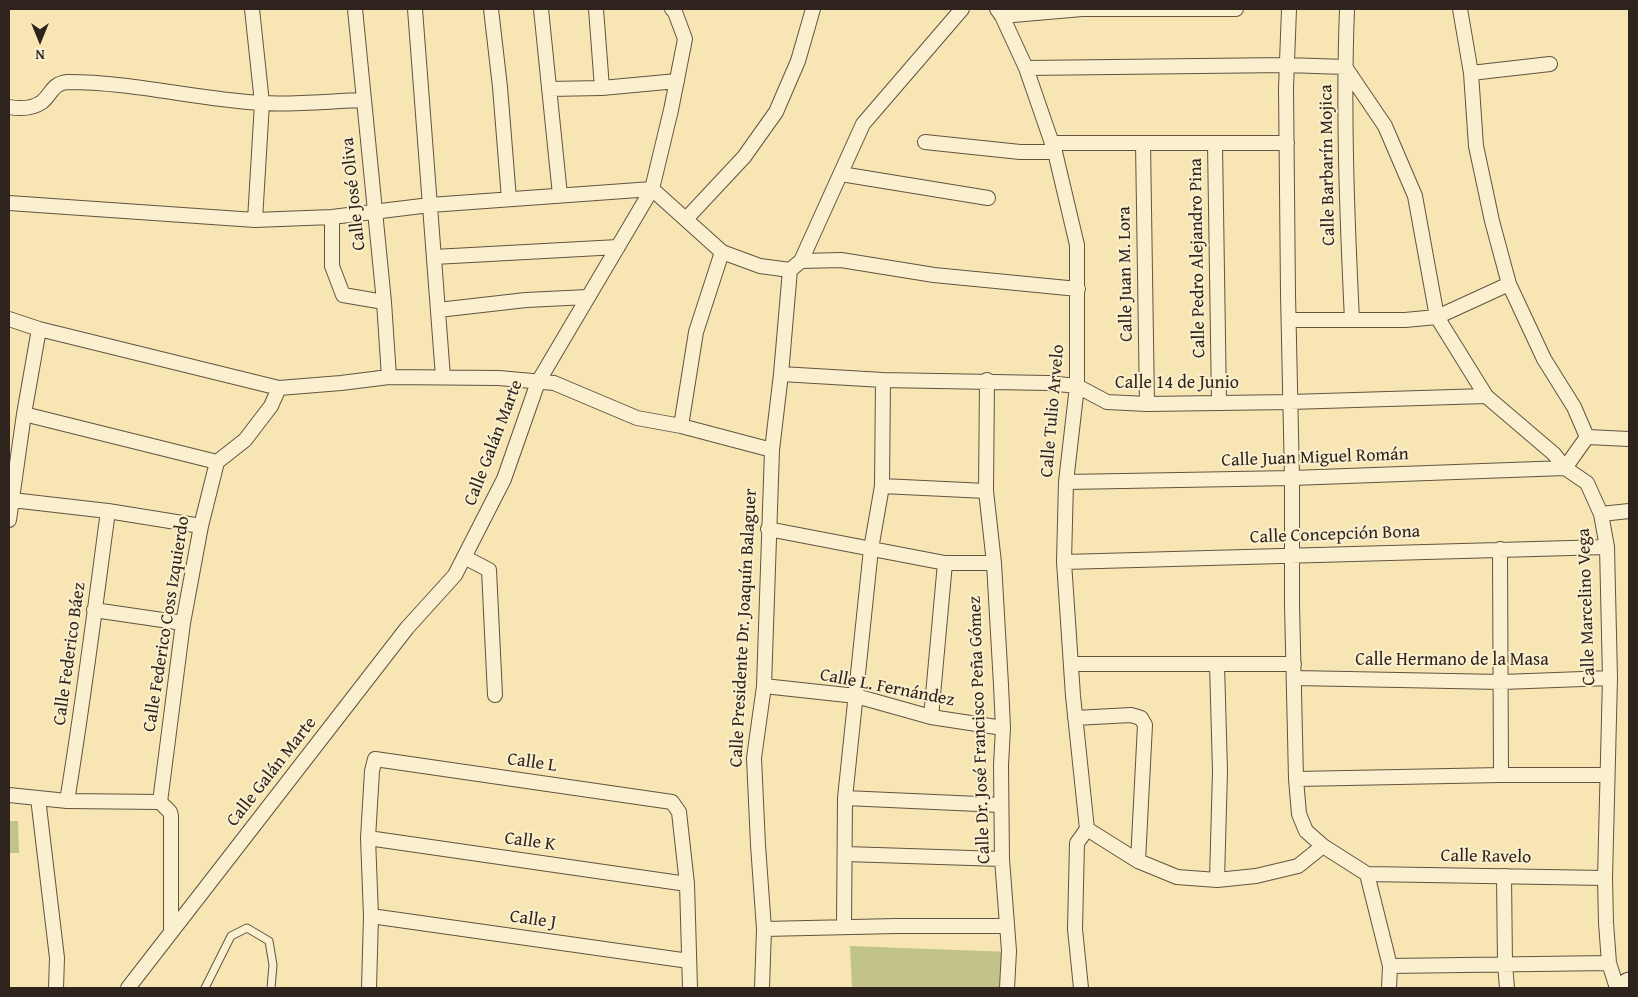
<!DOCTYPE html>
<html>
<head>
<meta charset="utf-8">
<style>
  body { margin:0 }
  #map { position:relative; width:1638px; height:997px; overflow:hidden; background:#f7e6b3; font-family:"Gentium Book Plus",serif }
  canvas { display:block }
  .frame { position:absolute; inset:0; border:10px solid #2f231d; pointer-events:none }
  .north { position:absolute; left:15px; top:15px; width:50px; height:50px; -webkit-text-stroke:4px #faefce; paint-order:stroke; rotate:180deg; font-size:14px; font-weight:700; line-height:20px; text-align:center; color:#2f231d }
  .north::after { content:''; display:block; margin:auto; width:18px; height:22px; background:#2f231d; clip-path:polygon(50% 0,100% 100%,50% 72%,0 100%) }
</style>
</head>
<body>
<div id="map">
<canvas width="1638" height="997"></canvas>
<div class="frame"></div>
<div class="north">N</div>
</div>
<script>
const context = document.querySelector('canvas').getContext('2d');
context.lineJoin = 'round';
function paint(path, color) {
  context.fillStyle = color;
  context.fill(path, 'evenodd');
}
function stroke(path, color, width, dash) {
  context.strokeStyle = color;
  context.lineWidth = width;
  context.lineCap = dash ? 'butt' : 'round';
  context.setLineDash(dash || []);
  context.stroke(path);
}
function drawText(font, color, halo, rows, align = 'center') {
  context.font = font + ' "Gentium Book Plus",serif';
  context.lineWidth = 4;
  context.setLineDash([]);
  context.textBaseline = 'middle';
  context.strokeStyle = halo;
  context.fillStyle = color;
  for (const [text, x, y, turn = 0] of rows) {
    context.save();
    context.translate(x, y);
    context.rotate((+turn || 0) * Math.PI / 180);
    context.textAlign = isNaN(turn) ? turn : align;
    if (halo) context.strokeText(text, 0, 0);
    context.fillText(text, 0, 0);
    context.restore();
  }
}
const green = new Path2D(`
  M9 821H18L19 853H9Z
  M850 946 1011 952 1006 988H852Z`);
const lane = new Path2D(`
  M205 988 231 936 247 928 269 941 273 965 271 988`);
const street = new Path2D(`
  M252 9 262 103 255 220
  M355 9 384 302 389 377
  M415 9 443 377
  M491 9 500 87 509 199
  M541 9 560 195
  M596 9 602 88
  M997 9 1002 16 1026 68 1055 152 1077 245V386L1066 482 1064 562 1073 696 1087 829
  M1289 9 1286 88 1288 294 1292 478V604L1296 779 1299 814 1306 831 1323 846 1367 874 1390 966 1389 988
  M1347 9C1343 112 1347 216 1352 320
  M1460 9 1471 73 1476 146 1492 221 1509 284 1544 359 1574 407 1587 437
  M1002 16 1082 9H1236
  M1345 67 1385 126 1415 196 1437 317 1486 396 1554 454 1565 468 1587 483 1601 514 1607 547 1610 678 1605 878 1606 923 1609 963 1617 988
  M1026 68 1286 65 1345 67
  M1471 73 1550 64
  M549 89 602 88 677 81
  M9 107C20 109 32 109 42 102 52 94 52 83 68 82 132 82 196 99 261 103 294 105 330 101 364 100
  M925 142 1020 152H1055
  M1052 143H1287
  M1143 143 1147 404
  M1215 144 1219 402
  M841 174 988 198
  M9 203 255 220 332 217 430 205 652 189 722 252 760 266 790 270 801 261 841 260 934 275 1078 289
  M332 217V266L343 295 384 302
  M686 219 744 157 776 112 798 61 813 9
  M434 257 618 247
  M801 261 863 124 962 9
  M438 310 526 300 588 297
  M9 319 39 329 279 388 341 383 389 377 499 378 554 383 637 418 681 426 772 450
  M1289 320H1405L1437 317 1509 284
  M781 374 883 380 1048 383 1077 386 1107 402 1147 404 1290 402 1486 396
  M987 380 986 491 994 563 1001 685 1003 728 1001 765 1002 859 1009 951 1007 988
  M24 414 217 462
  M681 426 696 332 722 252
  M1066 482 1292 478 1565 468 1587 437 1629 439
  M882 486 986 491
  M12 500 108 511 201 526
  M1601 514 1629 511
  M9 520 24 414 39 329
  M768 529 945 563H994
  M1500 549 1501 775
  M464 557 489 570 495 695
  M1064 562 1607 547
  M94 610 183 623
  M1071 664H1294
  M1217 664 1220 771 1217 880
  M1295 678 1502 682 1610 678
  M764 686 856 696 931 717 1003 728
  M931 717 945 563
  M1075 718 1131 715 1141 718 1145 725 1138 861
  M1296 779 1501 775H1607
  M9 795 67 801 160 802 170 812 171 816V932
  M38 798 57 958 56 988
  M845 798 1001 805
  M67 801C83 705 95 608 108 511
  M160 802 183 623 201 526 217 462 245 440 271 406 279 388
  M1087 829 1138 861 1177 877 1217 880 1256 876 1298 866 1323 846
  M368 838 687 884
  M845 854 1002 859
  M1367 874 1605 878
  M1504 876 1505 964 1507 988
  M371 916 689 961
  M844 926 845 798 871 549 882 486 883 380
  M764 929 896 926H1006
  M1390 966 1609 963
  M128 988 407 628 455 575 504 479 538 382 652 189 671 110 685 39 675 12 672 9
  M369 988 371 916 368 838 372 771 375 759 672 802 679 812 687 884 690 988
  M762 988 764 929 758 845 754 758 764 686 772 450 781 374 790 270
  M1081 988 1075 929 1077 843 1087 829`);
const secondary = new Path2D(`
  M1619 988 1629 982`);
const streetNames = [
  ["Calle Barbarín Mojica",1328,165,-91],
  ["Calle José Oliva",354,194,-96],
  ["Calle Pedro Alejandro Pina",1198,258,-91],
  ["Calle Juan M. Lora",1126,274,-91],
  ["Calle 14 de Junio",1177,383],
  ["Calle Tulio Arvelo",1053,411,-85],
  ["Calle Galán Marte",494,443,-69],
  ["Calle Juan Miguel Román",1315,458,-2],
  ["Calle Concepción Bona",1335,535,-2],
  ["Calle Marcelino Vega",1587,607,-92],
  ["Calle Federico Coss Izquierdo",167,624,-81],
  ["Calle Presidente Dr. Joaquín Balaguer",744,628,-87],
  ["Calle Federico Báez",70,654,-82],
  ["Calle Hermano de la Masa",1452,660],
  ["Calle L. Fernández",887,688,11],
  ["Calle Dr. José Francisco Peña Gómez",980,730,-92],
  ["Calle L",532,763,8],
  ["Calle Galán Marte",272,772,-52],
  ["Calle K",530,842,8],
  ["Calle Ravelo",1486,857,1],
  ["Calle J",533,920,8]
];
paint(green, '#c2c389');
stroke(lane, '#615442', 9);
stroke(street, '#615442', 16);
stroke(secondary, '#2f231d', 21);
stroke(lane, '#faefce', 7);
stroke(street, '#faefce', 14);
stroke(secondary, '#faefce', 19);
drawText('18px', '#2f231d', '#faefce', streetNames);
</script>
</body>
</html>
